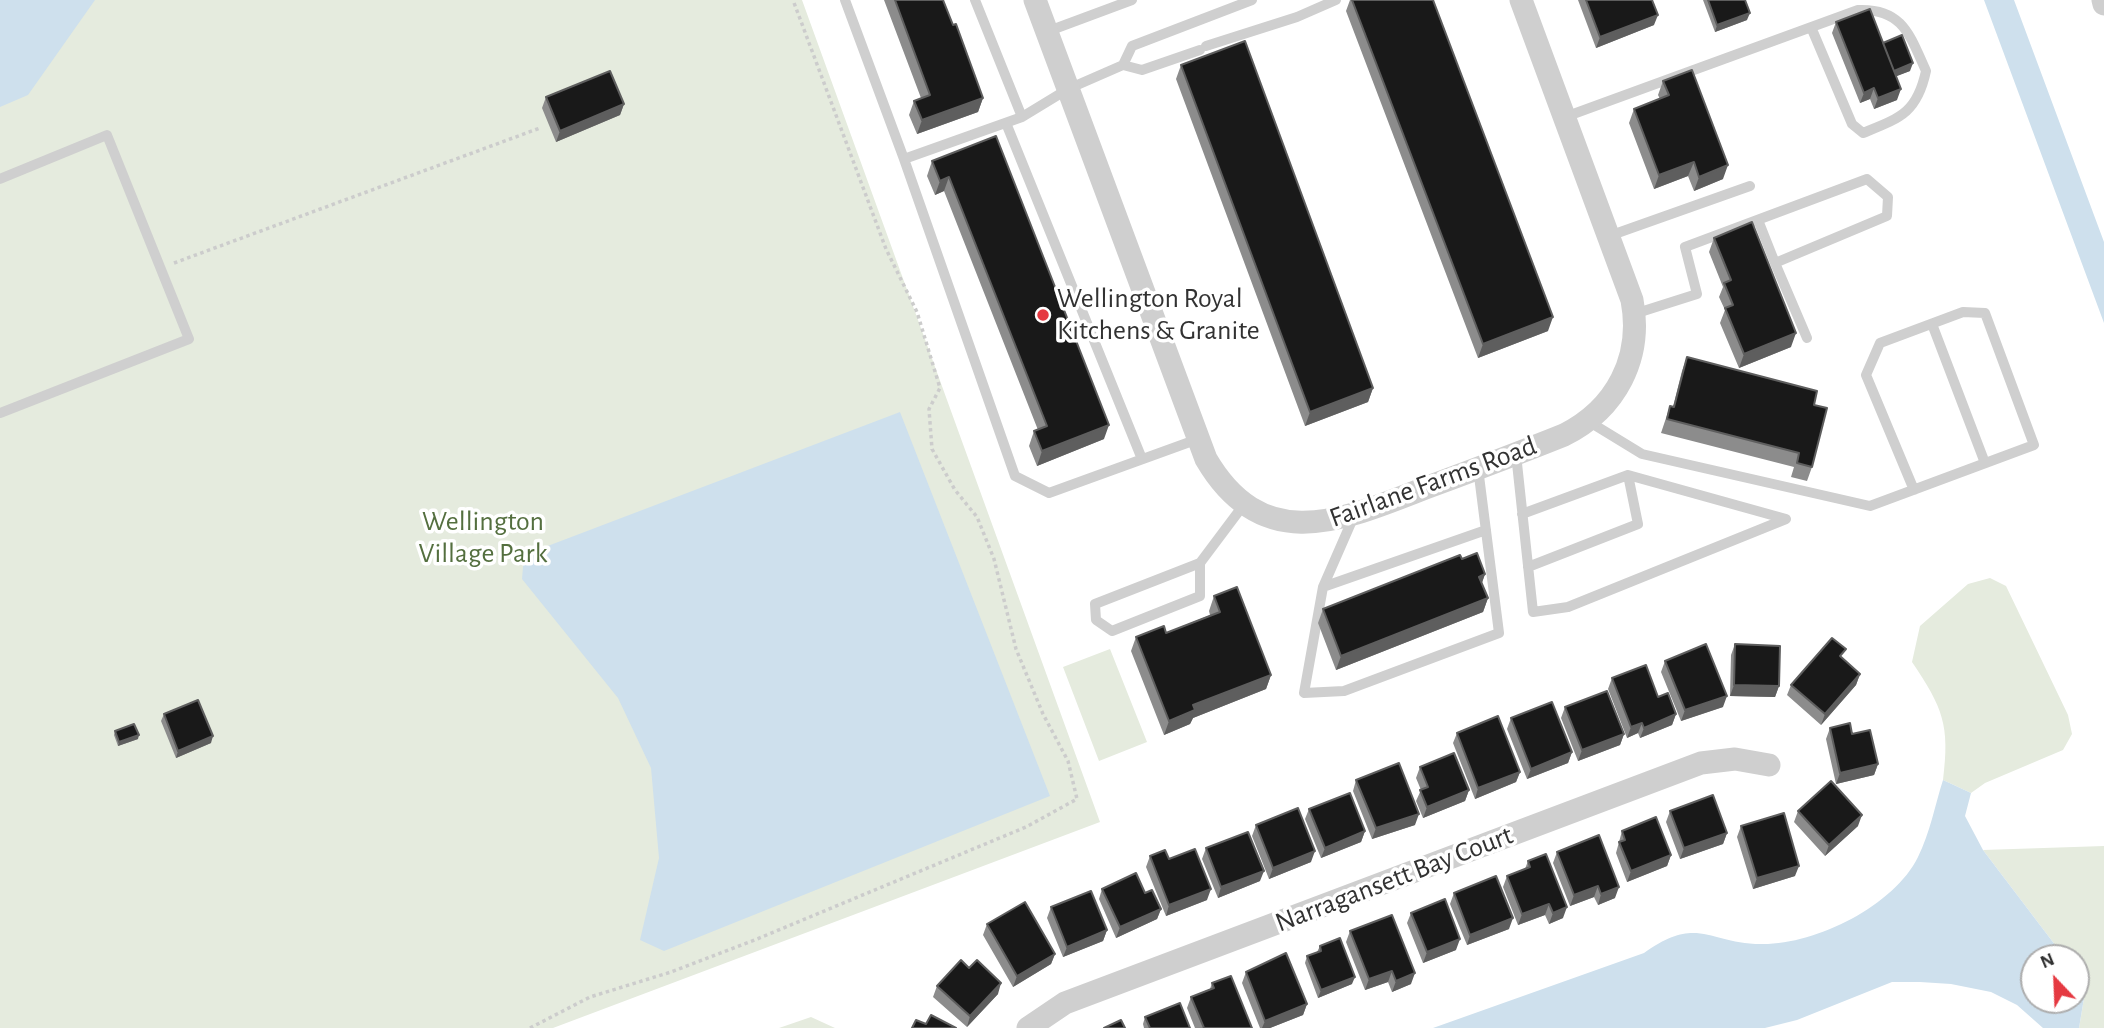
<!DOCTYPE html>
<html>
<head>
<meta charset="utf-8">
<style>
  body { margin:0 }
  #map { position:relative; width:2104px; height:1028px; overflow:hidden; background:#fff; font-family:"Alegreya Sans",sans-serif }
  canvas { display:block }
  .north { position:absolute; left:2020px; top:944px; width:70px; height:70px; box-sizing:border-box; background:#fff; border:2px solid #adadad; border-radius:50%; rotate:337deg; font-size:19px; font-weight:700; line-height:28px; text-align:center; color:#323232 }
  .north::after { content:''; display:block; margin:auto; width:24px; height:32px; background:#e53941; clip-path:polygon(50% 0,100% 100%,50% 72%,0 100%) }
</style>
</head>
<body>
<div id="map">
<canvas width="2104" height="1028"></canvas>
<div class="north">N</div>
</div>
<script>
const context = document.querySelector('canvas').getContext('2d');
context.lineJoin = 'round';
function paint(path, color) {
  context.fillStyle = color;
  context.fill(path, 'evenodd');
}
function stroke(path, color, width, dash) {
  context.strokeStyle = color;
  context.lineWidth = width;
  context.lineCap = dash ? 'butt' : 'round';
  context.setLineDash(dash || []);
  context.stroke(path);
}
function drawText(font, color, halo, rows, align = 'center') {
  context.font = font + ' "Alegreya Sans",sans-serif';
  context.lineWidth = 7;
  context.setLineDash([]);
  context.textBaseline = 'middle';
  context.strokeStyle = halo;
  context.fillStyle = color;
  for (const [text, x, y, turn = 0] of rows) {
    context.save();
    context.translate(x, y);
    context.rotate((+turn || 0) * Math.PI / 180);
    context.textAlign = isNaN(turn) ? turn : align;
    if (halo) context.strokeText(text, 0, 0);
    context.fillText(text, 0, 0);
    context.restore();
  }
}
const green = new Path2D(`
  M0 0H802L1100 822 553 1028H0Z
  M1990 578 2006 586 2068 715 2072 734 2063 750 1985 783 1971 793 1943 780C1950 725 1943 708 1912 662L1920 626 1968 584Z
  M1110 649 1147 742 1099 761 1063 667Z
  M2104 846V1028H2079L2086 986 2076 972V958H2065L1983 850Z
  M811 1017 835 1028H779Z`);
const water = new Path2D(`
  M0 0H95L28 95 0 107Z
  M1984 0H2014L2104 242V323Z
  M900 412 1050 796 664 951 640 940 659 858 651 768 618 698 522 579 524 555Z
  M1943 780 1971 793 1965 816 1983 850 2065 958H2034V1000H2076V972L2086 986 2079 1028H2043L2017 1005 1991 992 1951 984 1920 982H1892L1797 1020 1765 1028H1433L1644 953C1698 914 1709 944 1761 944 1815 945 1894 906 1918 857 1930 833 1935 805 1943 780Z`);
const path = new Path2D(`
  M174 263 540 128
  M530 1028 590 997 671 972 757 939 1026 827 1077 799 1068 761 1043 714 1016 649 994 559 977 517 955 490 932 449 929 409 940 388 917 312 886 249 793 0`);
const lane = new Path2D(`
  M845 0 904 159 1022 117 1068 89 1123 65 1142 70 1200 50
  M975 0 1022 117
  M1046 32 1132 0
  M1206 46 1297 17 1336 0
  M1123 65 1132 46 1252 0
  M1565 117 1858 10C1903 8 1910 36 1926 71 1917 113 1900 118 1863 133L1852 124 1811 27
  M1006 123 1142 459
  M904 159 1015 476 1049 493 1198 439
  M0 179 107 135 189 339 0 413
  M1609 236 1750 186
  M1775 263 1807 338
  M1634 314 1697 294 1685 247 1867 179 1888 197 1887 216 1775 263 1758 220
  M1932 324 1985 463
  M1588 421 1642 454 1870 506 2034 445 1985 313 1963 312 1880 343 1866 375 1914 490
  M1516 454 1533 612 1568 607 1786 519 1628 475 1522 514
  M1354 516 1323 587 1304 693 1344 691 1499 633 1478 468
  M1200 563V596L1112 631 1096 620 1095 604 1200 563 1245 503
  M1528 567 1638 524 1628 475
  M1323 587 1486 530`);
const street = new Path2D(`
  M1035 0 1206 459C1264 558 1345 519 1428 487 1474 470 1519 453 1564 435 1616 409 1643 358 1632 300L1521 0
  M2103 0 2104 4
  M1028 1028 1065 1003 1701 763 1735 759 1769 765`);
const wall = new Path2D(`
  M884 0H943L983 98 978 112 917 134 909 115 914 101 921 98Z
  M1350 0H1433L1548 331 1478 358 1346 11Z
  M1578 0H1652L1654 25 1596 48Z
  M1703 0H1745L1747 20 1715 32Z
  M1836 22 1883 43 1910 71 1896 76 1897 100 1874 109 1870 99 1860 103 1832 33Z
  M1181 65 1373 388 1368 402 1305 426 1176 79Z
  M1663 81 1723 179 1694 191 1688 176 1654 189 1629 123 1634 109 1660 99 1658 95Z
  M546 97 624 104 620 115 556 142 542 108Z
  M996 136 1104 439 1037 466 1029 446 1034 431 1038 430 944 191 935 195 927 176 932 161Z
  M1714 238 1791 347 1739 368 1720 323 1725 310 1719 297 1723 287 1709 252Z
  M1687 357 1814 405 1812 467 1807 481 1791 477 1794 467 1661 433 1670 406 1673 407 1682 371Z
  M1462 559 1485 574 1482 583 1488 598 1483 612 1336 670 1318 623 1323 609Z
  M1214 596 1271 675 1266 689 1193 718 1190 724 1164 735 1131 651 1136 637 1166 633 1210 615 1209 611Z
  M1735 644 1779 686 1775 697 1730 696 1731 655Z
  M1843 659 1860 674 1856 685 1821 725 1787 695 1791 685Z
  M1665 661 1723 707 1681 721 1661 672Z
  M1612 678 1658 697 1676 714 1672 725 1640 738 1638 733 1627 738 1608 689Z
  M1565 707 1624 734 1620 745 1578 761 1561 718Z
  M164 714 211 743 176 758 161 721Z
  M1511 718 1572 752 1568 763 1527 779 1507 729Z
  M1830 728 1852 734 1878 764 1874 775 1836 784 1826 739Z
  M115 731 138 739 118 746 114 735Z
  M1457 733 1520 772 1516 782 1475 799 1453 743Z
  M1420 767 1469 790 1465 801 1423 818 1416 801 1421 790 1416 778Z
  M1356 780 1415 825 1372 839 1353 791Z
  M1309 809 1365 831 1361 842 1321 858 1305 819Z
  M1670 811 1727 833 1723 844 1680 859 1666 822Z
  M1798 811 1858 826 1825 856 1794 822Z
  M1256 825 1311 862 1269 879 1252 836Z
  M1741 826 1795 876 1753 889 1737 837Z
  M1622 831 1671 855 1667 866 1627 882 1616 853Z
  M1206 848 1260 881 1218 898 1202 859Z
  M1557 852 1615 898 1598 905 1594 897 1570 906 1553 863Z
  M1150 856 1207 900 1166 916 1146 867Z
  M1528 861 1563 918 1549 924 1545 915 1518 925 1503 887 1507 876 1525 869Z
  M1102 889 1145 893 1161 909 1157 919 1116 938 1099 899Z
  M1454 893 1509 929 1467 945 1450 904Z
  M1051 907 1107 930 1103 941 1063 957 1047 918Z
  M1411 913 1456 950 1423 963 1407 923Z
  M987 924 1055 954 1051 964 1013 987 983 935Z
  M1350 931 1411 984 1392 992 1388 982 1365 990 1346 942Z
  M1320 946 1352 984 1318 998 1305 963 1307 956 1317 952Z
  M969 968 998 994 967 1027 933 997 937 986Z
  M1246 972 1307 1004 1303 1015 1270 1028H1260L1242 983Z
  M1212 983 1252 1028H1195L1187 1008 1191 997 1210 989Z
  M1145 1017 1190 1028H1144L1143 1024Z`);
const shadedWall = new Path2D(`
  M1750 13 1747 20 1715 32 1717 25Z
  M1658 15 1654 25 1596 48 1600 37Z
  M1913 63 1910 71 1892 78 1894 71Z
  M1874 88 1870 99 1860 103 1864 93Z
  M1901 89 1897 100 1874 109 1878 98Z
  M983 98 978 112 917 134 922 120Z
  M624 104 620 115 556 142 560 131Z
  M1694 162 1688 176 1654 189 1659 175Z
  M1728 165 1723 179 1694 191 1699 177Z
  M949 177 944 191 935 195 940 181Z
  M1553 317 1548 331 1478 358 1483 344Z
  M1796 333 1791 347 1739 368 1744 354Z
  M1373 388 1368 402 1305 426 1310 412Z
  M1109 425 1104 439 1037 466 1042 451Z
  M1485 574 1480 588 1479 577Z
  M1488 598 1483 612 1336 670 1341 656Z
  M1860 674 1856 685 1821 725 1825 714Z
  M1271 675 1266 689 1193 718 1190 724 1164 735 1169 721 1193 705Z
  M1734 685 1779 686 1775 697 1730 696Z
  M1727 696 1723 707 1681 721 1685 710Z
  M1676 714 1672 725 1640 738 1644 728Z
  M1642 723 1638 733 1627 738 1631 727Z
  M1624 734 1620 745 1578 761 1582 750Z
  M139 735 138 739 118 746 119 742Z
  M213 736 211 743 176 758 178 751Z
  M1572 752 1568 763 1527 779 1531 769Z
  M1878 764 1874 775 1836 784 1840 773Z
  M1520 772 1516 782 1475 799 1478 788Z
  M1469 790 1465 801 1423 818 1427 807Z
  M1419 814 1415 825 1372 839 1376 828Z
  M1862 815 1858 826 1825 856 1829 845Z
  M1365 831 1361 842 1321 858 1325 848Z
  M1727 833 1723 844 1680 859 1684 848Z
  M1315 851 1311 862 1269 879 1273 868Z
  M1671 855 1667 866 1627 882 1631 871Z
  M1799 866 1795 876 1753 889 1757 878Z
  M1264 871 1260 881 1218 898 1221 887Z
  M1598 886 1594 897 1570 906 1574 895Z
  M1619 887 1615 898 1598 905 1601 894Z
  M1211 889 1207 900 1166 916 1169 905Z
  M1549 904 1545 915 1518 925 1522 914Z
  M1567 907 1563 918 1549 924 1553 913Z
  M1161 909 1157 919 1116 938 1120 927Z
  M1513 918 1509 929 1467 945 1470 935Z
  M1107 930 1103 941 1063 957 1067 947Z
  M1460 939 1456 950 1423 963 1427 952Z
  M1055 954 1051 964 1013 987 1017 976Z
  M1392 971 1388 982 1365 990 1369 979Z
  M1415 973 1411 984 1392 992 1396 981Z
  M1355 977 1352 984 1318 998 1321 990Z
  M1001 983 998 994 967 1027 970 1016Z
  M1307 1004 1303 1015 1270 1028H1262L1265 1021Z`);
const building = new Path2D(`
  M895 0H943L953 25 956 24 983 98 922 120 914 101 930 95Z
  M1352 0H1433L1553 317 1483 344Z
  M1586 0H1652L1658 15 1600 37Z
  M1708 0H1745L1750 13 1717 25Z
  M1870 9 1901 89 1878 98 1874 88 1864 93 1836 22Z
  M1902 35 1913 63 1894 71 1883 43Z
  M1245 41 1373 388 1310 412 1181 65Z
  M1692 70 1728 165 1699 177 1694 162 1659 175 1634 109 1669 95 1663 81Z
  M610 71 624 104 560 131 546 97Z
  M996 136 1109 425 1042 451 1034 431 1047 426 949 177 940 181 932 161Z
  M1752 222 1796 333 1744 354 1725 308 1733 305 1724 283 1731 280 1714 238Z
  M1687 357 1817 391 1814 405 1827 408 1812 467 1797 463 1799 453 1667 419 1670 406 1674 407Z
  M1477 553 1485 574 1479 577 1488 598 1341 656 1323 609 1460 555 1462 559Z
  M1237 587 1271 675 1193 705 1195 710 1169 721 1136 637 1164 626 1166 633 1220 612 1214 596Z
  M1832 638 1846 649 1840 656 1860 674 1825 714 1791 685Z
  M1706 644 1727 696 1685 710 1665 661Z
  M1735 644 1780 646 1779 686 1734 685Z
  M1646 665 1658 697 1668 693 1676 714 1644 728 1642 723 1631 727 1612 678Z
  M1607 691 1624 734 1582 750 1565 707Z
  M198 700 213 736 178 751 164 714Z
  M1552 702 1572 752 1531 769 1511 718Z
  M1498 716 1520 772 1478 788 1457 733Z
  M1850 723 1852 734 1870 730 1878 764 1840 773 1830 728Z
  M134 724 139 735 119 742 115 731Z
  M1454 753 1469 790 1427 807 1420 790 1428 787 1420 767Z
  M1399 763 1419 814 1376 828 1356 780Z
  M1831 781 1862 815 1829 845 1798 811Z
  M1350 793 1365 831 1325 848 1309 809Z
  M1713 795 1727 833 1684 848 1670 811Z
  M1298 808 1315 851 1273 868 1256 825Z
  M1784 813 1799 866 1757 878 1741 826Z
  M1656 817 1671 855 1631 871 1619 842 1625 840 1622 831Z
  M1248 832 1264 871 1221 887 1206 848Z
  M1599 835 1619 887 1601 894 1598 886 1574 895 1557 852Z
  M1195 849 1211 889 1169 905 1150 856 1165 850 1169 859Z
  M1546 854 1567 907 1553 913 1549 904 1522 914 1507 876 1530 867 1528 861Z
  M1136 873 1145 893 1152 890 1161 909 1120 927 1102 889Z
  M1496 876 1513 918 1470 935 1454 893Z
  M1091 891 1107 930 1067 947 1051 907Z
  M1445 899 1460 939 1427 952 1411 913Z
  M1025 902 1055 954 1017 976 987 924Z
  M1392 915 1415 973 1396 981 1392 971 1369 979 1350 931Z
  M1340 938 1355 977 1321 990 1307 956 1321 951 1320 946Z
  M1286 953 1307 1004 1265 1021 1246 972Z
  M961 960 969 968 977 960 1001 983 970 1016 937 986Z
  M1231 976 1252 1028H1204L1191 997 1214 988 1212 983Z
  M1180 1003 1190 1028H1150L1145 1017Z
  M931 1015 956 1028H912L916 1020 926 1024Z
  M1121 1020 1125 1028H1104Z`);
const markers = [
  [1043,315,7,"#e53941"]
];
const poiNames = [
  ["Wellington Royal",1057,299],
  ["Kitchens & Granite",1057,331]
];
const streetNames = [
  ["Fairlane Farms Road",1433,482,-20],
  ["Narragansett Bay Court",1394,879,-21]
];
const parkNames = [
  ["Wellington",483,522],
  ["Village Park",483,554]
];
paint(green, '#e5ebde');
paint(water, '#cee0ed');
stroke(path, '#ccc', 3.5, [3.5, 3.5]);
stroke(lane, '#cfcfcf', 10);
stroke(street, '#cfcfcf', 23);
paint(wall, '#8c8c8c');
paint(shadedWall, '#5e5e5e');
paint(building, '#191919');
stroke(building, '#5e5e5e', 2);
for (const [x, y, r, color] of markers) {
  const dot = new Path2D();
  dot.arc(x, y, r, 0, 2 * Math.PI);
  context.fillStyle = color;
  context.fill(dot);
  stroke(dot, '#fff', 2.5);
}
drawText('28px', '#323232', '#fff', poiNames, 'left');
drawText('28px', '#323232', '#fff', streetNames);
drawText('28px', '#546f3f', '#fff', parkNames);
</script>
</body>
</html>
